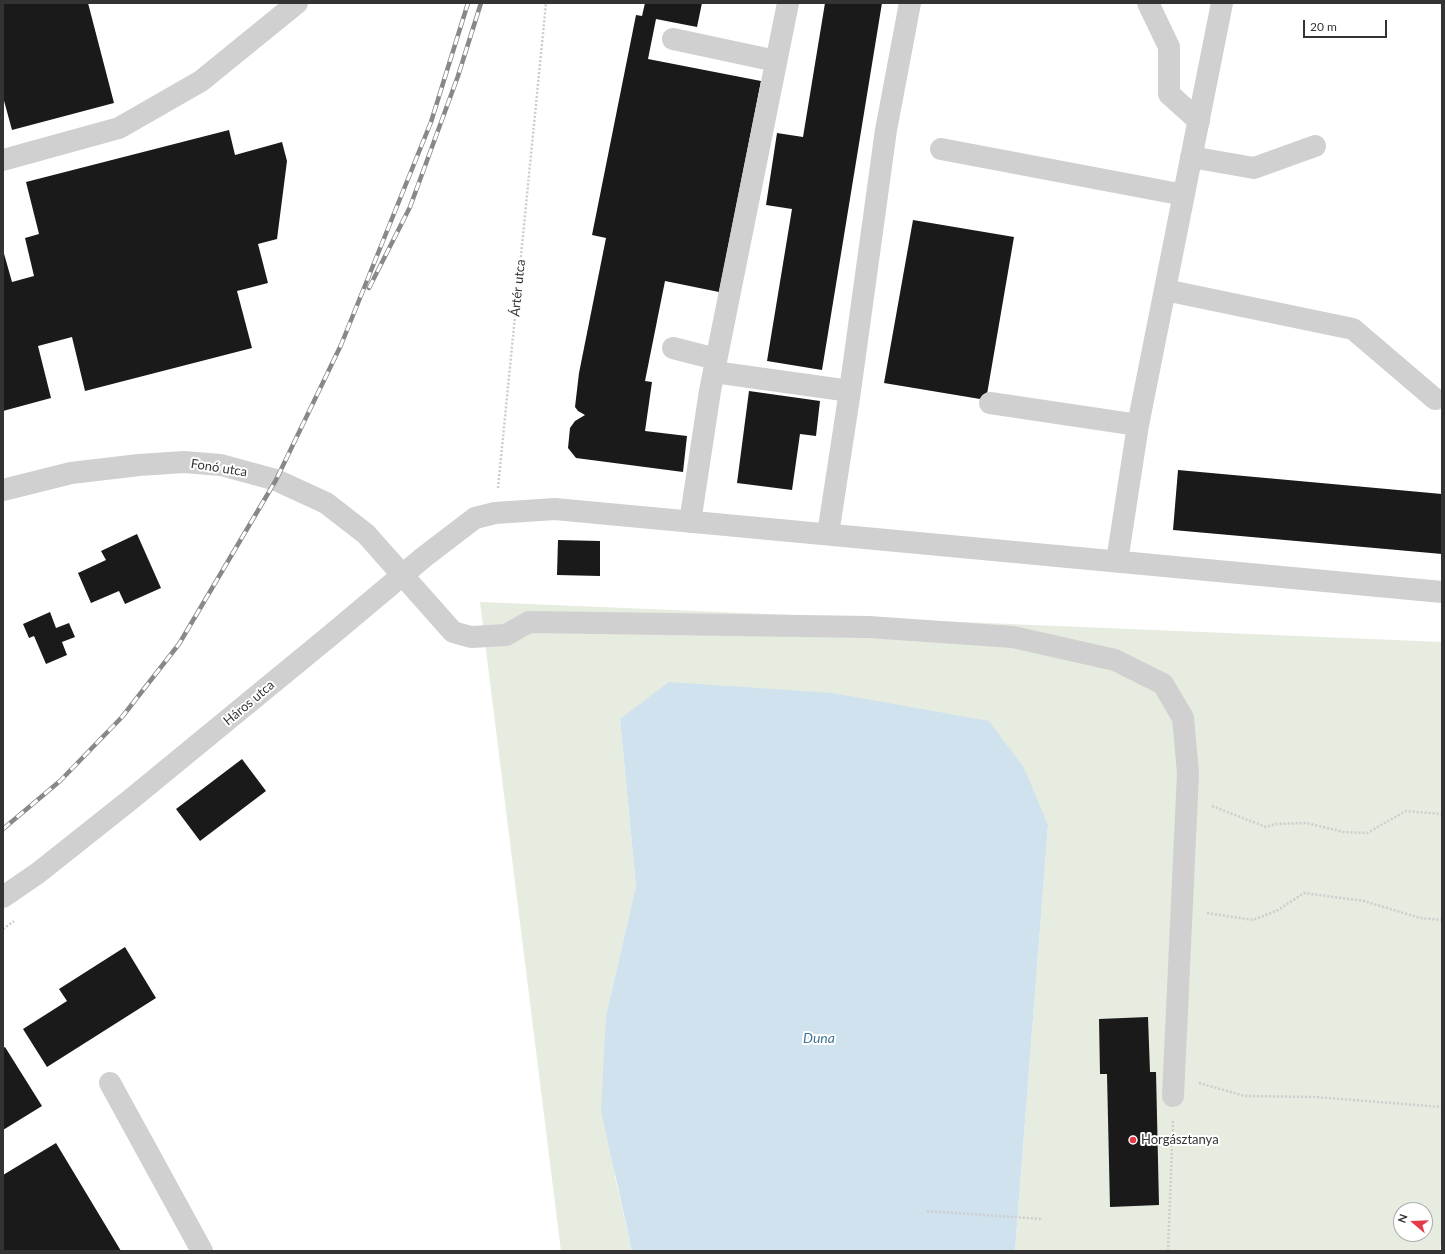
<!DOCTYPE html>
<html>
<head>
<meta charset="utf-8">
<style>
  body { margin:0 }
  #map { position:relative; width:1445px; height:1254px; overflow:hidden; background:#fff; font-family:Lato,sans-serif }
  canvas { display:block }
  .frame { position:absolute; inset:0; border:4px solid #333; pointer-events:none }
  .north { position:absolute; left:1393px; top:1202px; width:40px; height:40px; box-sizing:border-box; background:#fff; border:1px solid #adadad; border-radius:50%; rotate:289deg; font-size:11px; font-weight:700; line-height:16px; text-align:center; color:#333 }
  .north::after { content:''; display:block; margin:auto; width:14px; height:18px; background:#e63946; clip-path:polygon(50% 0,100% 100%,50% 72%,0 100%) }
  .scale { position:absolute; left:1303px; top:20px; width:84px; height:18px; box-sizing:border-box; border:2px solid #333; border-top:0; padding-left:5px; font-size:12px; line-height:14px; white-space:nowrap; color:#333; -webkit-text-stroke:3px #fff; paint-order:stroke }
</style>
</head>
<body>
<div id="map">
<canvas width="1445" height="1254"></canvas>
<div class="frame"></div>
<div class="north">N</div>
<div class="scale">20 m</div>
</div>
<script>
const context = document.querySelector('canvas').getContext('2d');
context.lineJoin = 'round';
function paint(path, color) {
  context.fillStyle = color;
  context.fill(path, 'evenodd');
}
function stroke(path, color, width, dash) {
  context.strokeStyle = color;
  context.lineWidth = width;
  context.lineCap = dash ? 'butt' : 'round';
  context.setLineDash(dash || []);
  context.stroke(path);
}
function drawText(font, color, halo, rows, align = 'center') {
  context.font = font + ' Lato,sans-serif';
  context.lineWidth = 4;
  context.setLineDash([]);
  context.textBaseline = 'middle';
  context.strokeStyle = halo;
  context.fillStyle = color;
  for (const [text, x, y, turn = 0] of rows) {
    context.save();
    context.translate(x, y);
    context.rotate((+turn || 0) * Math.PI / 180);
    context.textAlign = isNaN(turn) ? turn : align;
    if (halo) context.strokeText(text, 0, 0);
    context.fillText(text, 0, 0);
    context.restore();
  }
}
const green = new Path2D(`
  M480 602 1442 642V1243L1439 1251H1015L1048 825 620 719 636 886 606 1016 615 1177 632 1251H561ZM1401 1210H1425V1234H1401Z`);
const water = new Path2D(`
  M669 682 832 693 989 721 1024 768 1048 825 1015 1251H632L601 1111 606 1016 636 886 620 719Z`);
const building = new Path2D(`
  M3 3H88L114 103 12 130 3 97Z
  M645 3H702L697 27 656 19 648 59 761 81 719 292 665 281 645 381 652 382 645 431 687 436 683 472 576 458 568 448 570 428 575 421 585 415 578 411 575 407 579 373 606 238 592 235 636 15 642 16Z
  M825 3H882L822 370 767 361 792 209 766 205 777 133 803 137Z
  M229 130 235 155 282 142 287 161 277 239 258 244 268 283 237 291 252 348 85 391 72 337 38 346 51 398 3 411V250L12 282 34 276 25 238 39 234 26 182Z
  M913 220 1014 237 986 400 884 383Z
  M749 391 820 401 816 436 800 434 792 490 737 483Z
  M1178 470 1442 494V554L1173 530Z
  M137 534 161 588 125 604 119 591 91 603 78 573 106 560 101 551Z
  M558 540 600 541V576L557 575Z
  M50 612 56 628 69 623 75 637 62 642 67 655 46 664 34 636 29 638 23 624Z
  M242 759 266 791 200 841 176 809Z
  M125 947 156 998 47 1067 23 1029 67 1001 59 989Z
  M1148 1017 1150 1072H1156L1159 1205 1110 1207 1107 1074H1100L1099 1019Z
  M5 1047 42 1106 3 1130V1048Z
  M56 1143 121 1251H3V1175Z`);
const path = new Path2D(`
  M498 488 546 3
  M1212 806 1266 827 1275 824 1306 823 1344 832 1367 833 1406 811 1442 814
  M1207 913 1253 920 1278 910 1304 893 1364 901 1420 918 1442 920
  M3 929 14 921
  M1199 1083 1245 1096 1315 1097 1442 1107
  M927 1211 1042 1219
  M1168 1251 1173 1120`);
const minor = new Path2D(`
  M1148 3 1169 47V94L1199 121
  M673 39 776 61
  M941 149 1184 195
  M1191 157 1254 168 1315 146
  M3 160 119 128 201 81 297 3
  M1165 290 1353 329 1435 399
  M673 348 716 359
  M714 372 850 391
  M990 403 1138 425 1117 561
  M1138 425 1222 3
  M3 490 71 473 139 465 184 462 221 465 276 480 326 503 366 534 453 632 471 637 506 635 529 622 869 627 1013 637 1115 660 1163 684 1183 718 1188 773 1173 1096
  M690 522 710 391 788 3
  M828 534 850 391 886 130 910 3
  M3 897 38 873 130 800 331 635 424 557 475 518 495 513 555 509 1442 592
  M110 1083 202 1251`);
const rail = new Path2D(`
  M369 288 410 207 458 76 481 3
  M3 829 60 781 122 717 179 644 276 480 341 345 431 122 468 3`);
const markers = [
  [1133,1140,4,"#e63946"]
];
const streetNames = [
  ["Ártér utca",518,288,-84],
  ["Fonó utca",219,468,9],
  ["Háros utca",249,703,-40]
];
const poiNames = [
  ["Horgásztanya",1141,1140]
];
const waterNames = [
  ["Duna",819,1038]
];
paint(green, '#e6ecdf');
paint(water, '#cfe2ee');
paint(building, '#1a1a1a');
stroke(path, '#cdcdcd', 2.5, [2, 2]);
stroke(minor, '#d0d0d0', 22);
stroke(rail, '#888', 4.5);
stroke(rail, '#fff', 3, [9]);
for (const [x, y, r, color] of markers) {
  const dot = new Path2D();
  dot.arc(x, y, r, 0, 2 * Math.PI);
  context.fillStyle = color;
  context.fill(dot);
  stroke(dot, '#fff', 1.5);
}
drawText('13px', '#333', '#fff', streetNames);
drawText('13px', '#333', '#fff', poiNames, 'left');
drawText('italic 14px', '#3f7597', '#fff', waterNames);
</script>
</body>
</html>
